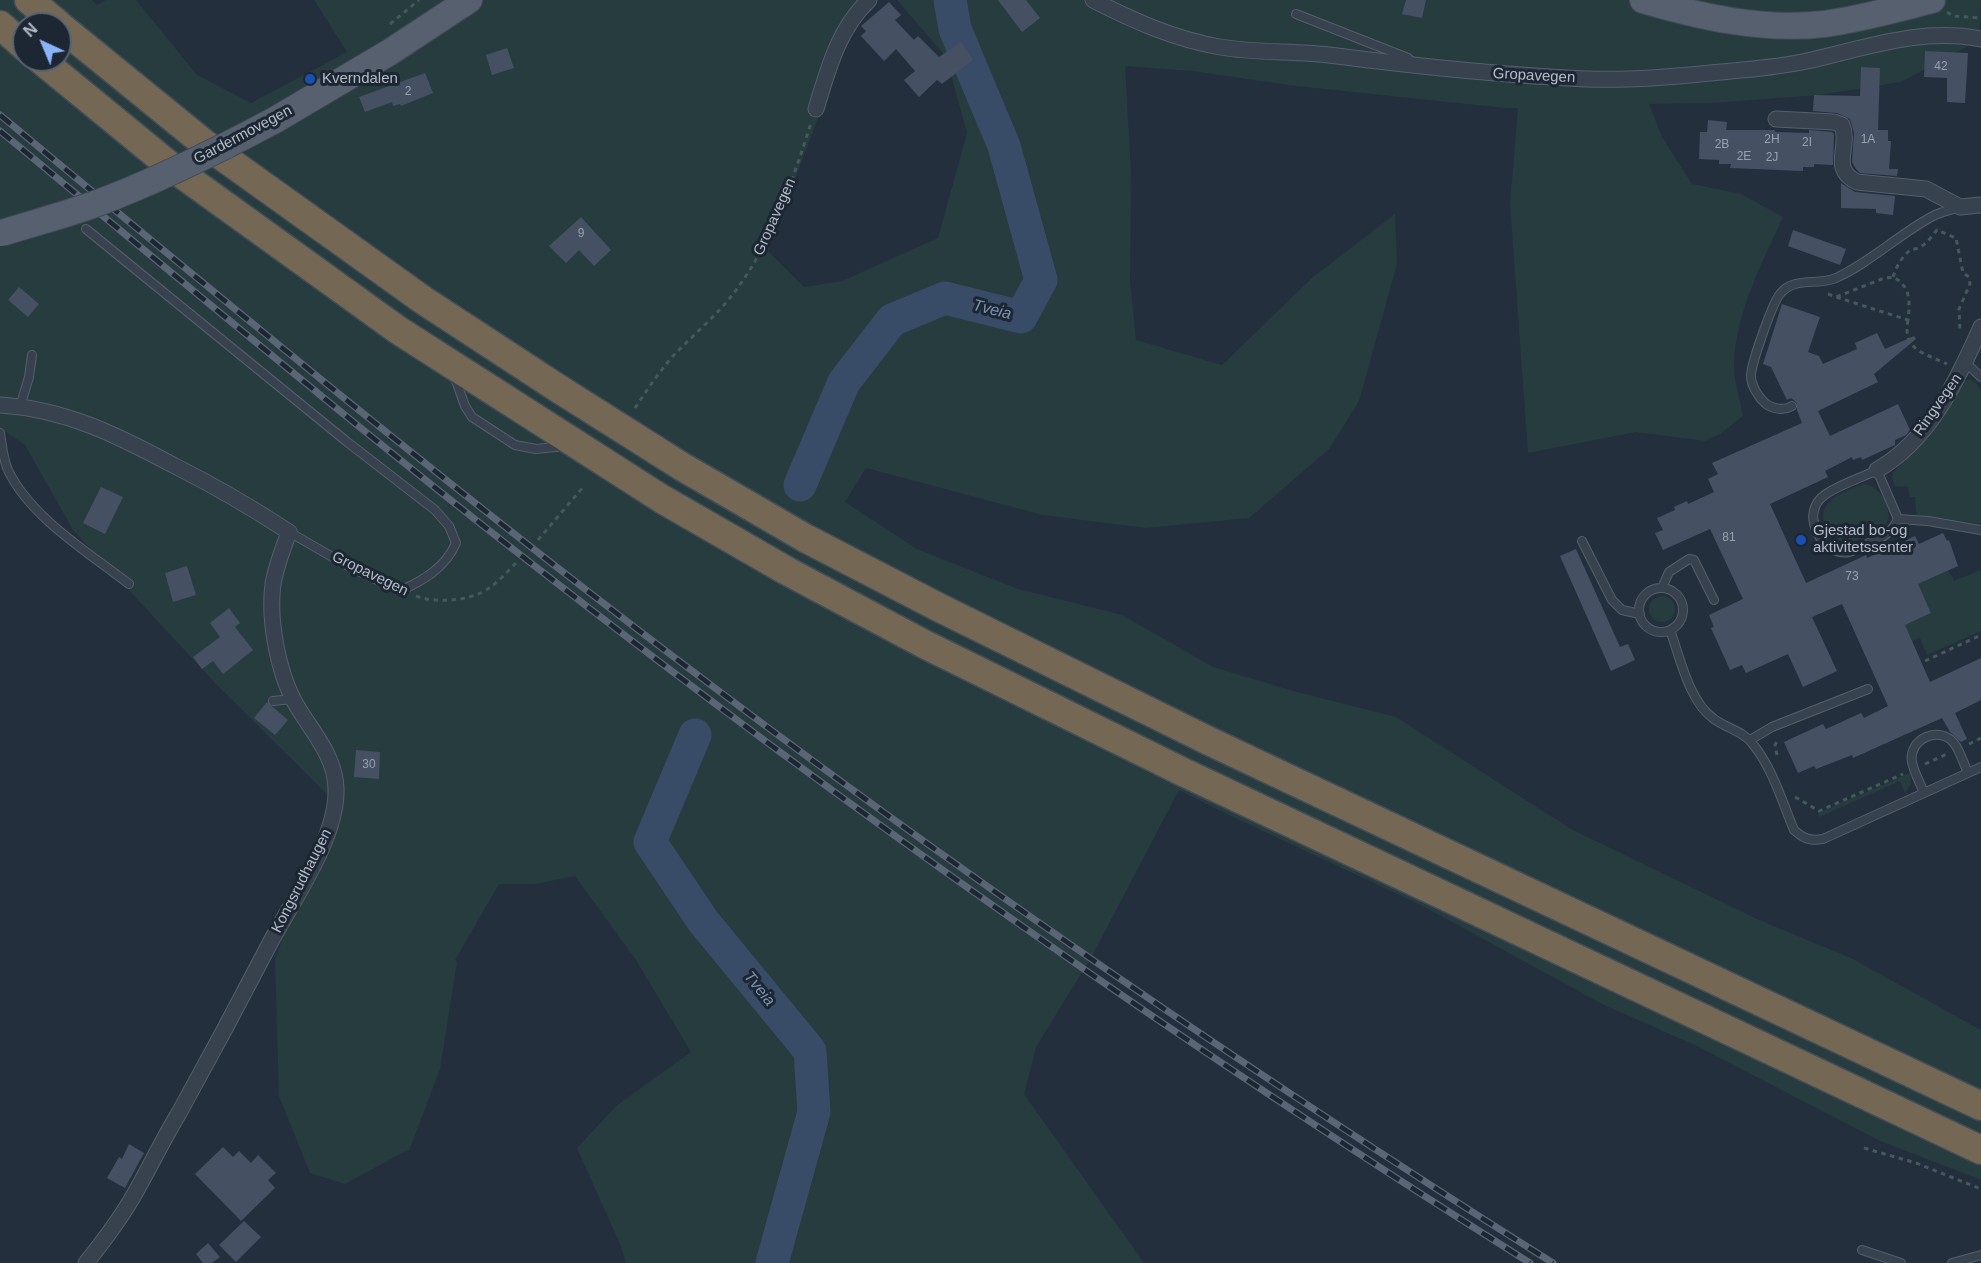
<!DOCTYPE html>
<html>
<head>
<meta charset="utf-8">
<style>
  body { margin:0 }
  #map { position:relative; width:1981px; height:1263px; overflow:hidden; background:#242f3e; font-family:Arial,sans-serif }
  canvas { display:block }
  .north { position:absolute; left:12px; top:12px; width:60px; height:60px; box-sizing:border-box; background:#1d2633; border:2px solid #59626f; border-radius:50%; rotate:316deg; font-size:16px; font-weight:700; line-height:24px; text-align:center; color:#b4bcc9 }
  .north::after { content:''; display:block; margin:auto; width:21px; height:27px; background:#8ab4f8; clip-path:polygon(50% 0,100% 100%,50% 72%,0 100%) }
</style>
</head>
<body>
<div id="map">
<canvas width="1981" height="1263"></canvas>
<div class="north">N</div>
</div>
<script>
const context = document.querySelector('canvas').getContext('2d');
context.lineJoin = 'round';
function paint(path, color) {
  context.fillStyle = color;
  context.fill(path, 'evenodd');
}
function stroke(path, color, width, dash) {
  context.strokeStyle = color;
  context.lineWidth = width;
  context.lineCap = dash ? 'butt' : 'round';
  context.setLineDash(dash || []);
  context.stroke(path);
}
function drawText(font, color, halo, rows, align = 'center') {
  context.font = font + ' Arial,sans-serif';
  context.lineWidth = 6;
  context.setLineDash([]);
  context.textBaseline = 'middle';
  context.strokeStyle = halo;
  context.fillStyle = color;
  for (const [text, x, y, turn = 0] of rows) {
    context.save();
    context.translate(x, y);
    context.rotate((+turn || 0) * Math.PI / 180);
    context.textAlign = isNaN(turn) ? turn : align;
    if (halo) context.strokeText(text, 0, 0);
    context.fillText(text, 0, 0);
    context.restore();
  }
}
const green = new Path2D(`
  M0 0H92L97 5 106 0H136L197 75 251 103 347 52 314 0H866L850 16 818 118 768 251 804 287 842 281 938 238 967 133 946 57 897 0H1981L1979 40 1901 82 1818 95 1712 103 1649 104 1662 137 1692 184 1741 194 1783 217C1762 263 1737 310 1734 361 1733 378 1740 399 1743 416L1720 434 1705 441 1636 432 1528 453 1510 204 1518 108H1505L1296 86 1192 71 1125 66 1131 173 1130 281 1136 340 1222 365 1312 278 1395 214 1397 264 1359 401 1329 449 1249 518 1146 528 1043 515 866 468 845 502 917 549 1018 589 1122 615 1213 667 1293 691 1396 717 1571 829 1759 920 1853 959 1981 1030V1180L1878 1140 1699 1047 1602 1004 1421 905 1233 817 1179 790 1092 956 1036 1047 1024 1094 1144 1263H626L620 1244 577 1148 616 1106 691 1052 636 960 575 876 535 884H499L455 960 457 962 440 1069 409 1151 407 1150 345 1184 310 1173 279 1096 275 960 332 799 216 684 73 530 25 445 0 428ZM24 24H60V60H24Z
  M1970 379 1976 383 1981 391V524L1918 515 1916 511 1915 497H1910L1908 487 1895 486 1892 478 1893 473 1933 429 1962 382Z
  M1863 484C1878 484 1893 507 1887 522 1883 530 1872 533 1864 537 1859 539 1853 543 1846 542 1827 540 1815 516 1830 501 1838 493 1852 489 1863 484Z
  M1948 570 1954 581 1981 570V631L1927 655 1920 638 1912 641 1888 597ZM1925 600 1931 613 1911 622 1905 610Z
  M1649 609a13 13 0 1 1 26 0a13 13 0 1 1-26 0Z
  M1910 773 1911 784 1905 793 1900 781 1819 817 1818 813Z`);
const river = new Path2D(`
  M800 485 844 382 892 320 945 298 1021 317 1041 280 1004 146 955 29 950 0
  M695 735 650 842 703 921 810 1051 814 1112 772 1263`);
const building = new Path2D(`
  M998 0H1026L1040 18 1022 32Z
  M1406 0H1426L1422 18 1402 14Z
  M889 2 901 15 895 20 914 40 918 36 939 57 961 42 973 60 942 84 937 80 919 97 904 80 915 71 896 49 884 61 861 36 866 31 861 26Z
  M507 48 514 68 492 75 486 55Z
  M1925 51 1968 53 1965 103 1947 102V78L1924 77Z
  M1861 67 1880 68 1878 130H1888V141H1891L1889 169H1898L1897 176 1860 173 1856 169 1852 162 1854 133 1850 119 1837 113 1813 111 1814 95 1860 96Z
  M425 73 433 93 401 106 400 104 393 106 392 102 365 112 359 97Z
  M1708 120 1727 122 1726 130H1775V132L1809 133V130L1832 132 1834 134 1833 165 1814 164V167H1803V171L1730 168 1731 164H1719V160L1699 159 1700 132H1707Z
  M1841 183 1855 192 1895 196 1893 215 1876 213V209L1841 208Z
  M581 217 611 250 594 266 579 250 566 263 549 246Z
  M1793 230 1846 249 1840 265 1788 246Z
  M19 287 39 304 28 317 8 300Z
  M1782 304 1820 317 1808 352 1819 356 1823 364 1857 349 1855 343 1877 333 1885 349 1914 336 1916 339 1874 374 1878 382 1818 411 1830 436 1898 404 1910 430 1906 435 1895 440V445L1862 460 1861 457 1853 460 1852 457 1825 471 1828 477 1770 504 1806 583 1866 555 1867 558 1915 536 1919 544 1943 533 1947 541 1949 540 1958 566 1918 584 1931 613 1905 625 1930 682 1981 658V700L1955 713 1967 739 1961 742 1950 732 1942 718 1853 758 1852 755 1816 769 1814 766 1798 773 1784 742 1823 724 1826 729 1861 713 1864 718 1888 706 1842 604 1812 617 1837 671 1803 687 1788 654 1746 673 1742 665 1730 670 1711 628 1714 627 1709 615 1743 599 1710 529 1663 550 1655 533 1663 530 1657 518 1675 510 1674 507 1687 501 1688 504 1714 492 1708 479 1718 474 1712 463 1802 423 1797 410V403L1791 398 1787 400 1771 367 1763 364Z
  M101 487 123 497 105 534 83 523Z
  M1576 549 1620 647 1628 644 1635 660 1611 671 1560 556Z
  M187 566 196 595 173 602 165 573Z
  M229 608 240 623 235 627 253 650 223 674 213 661 202 669 193 657 220 637 210 623Z
  M267 702 288 720 275 735 254 718Z
  M356 750 380 752 379 779 354 777Z
  M129 1144 144 1153 125 1188 107 1178 119 1157 122 1159Z
  M223 1147 233 1157 239 1151 251 1163 258 1155 276 1173 268 1180 275 1188 241 1221 195 1174Z
  M244 1221 261 1237 236 1262 219 1245Z
  M208 1243 220 1257 212 1263H203L196 1254Z`);
const path = new Path2D(`
  M1947 12 1953 16 1981 18
  M390 24 419 0
  M1893 277C1897 265 1902 257 1911 249 1923 250 1930 238 1937 230L1956 238 1963 273 1969 277 1970 284 1959 309 1960 330
  M1828 294 1836 297 1908 320C1910 302 1911 286 1893 277L1882 279 1836 297
  M1908 320C1902 350 1924 353 1947 364
  M635 408C647 390 659 372 673 356 695 333 721 312 739 286 774 237 793 179 811 123
  M538 540 584 486
  M416 596C439 604 471 601 491 587 500 580 508 571 516 563
  M1925 661 1981 635
  M1969 744 1981 738
  M1777 755 1775 745 1778 739
  M1925 764 1947 754
  M1795 797 1819 811 1903 774
  M1864 1148 1916 1163 1981 1189`);
const lane = new Path2D(`
  M1296 14 1408 58 1412 62
  M86 229 346 441 435 510 449 526 456 543C445 568 424 580 400 591L348 566 289 532
  M1965 362 1981 377
  M455 378 465 406 472 417 515 445 536 449 565 446
  M1792 406C1783 411 1774 409 1766 404 1759 398 1751 386 1751 376 1751 364 1772 304 1780 294 1794 276 1818 286 1836 278 1871 262 1899 234 1933 216 1941 212 1951 210 1959 207
  M20 407 29 377 32 355
  M0 433C2 445 3 459 8 470 30 517 89 553 129 584
  M1877 470 1898 519C1892 532 1884 537 1871 542 1864 545 1856 551 1849 552 1823 557 1797 513 1826 494 1841 484 1861 478 1877 470Z
  M1898 519 1928 521 1981 530
  M1582 541 1612 600 1622 610 1640 614
  M1662 588 1669 572 1689 559 1694 560 1714 600
  M1639 610a22 22 0 1 1 44 0a22 22 0 1 1-44 0Z
  M1670 630C1680 657 1689 702 1714 719 1726 728 1743 731 1752 743 1772 767 1782 801 1794 830 1804 839 1810 841 1823 839L1981 767
  M273 701 293 699
  M1750 740 1772 727 1868 689
  M1924 793C1920 783 1914 772 1912 762 1908 739 1939 725 1954 743 1960 751 1964 764 1968 773
  M1862 1250 1901 1263
  M1952 1263 1981 1255`);
const street = new Path2D(`
  M1093 0C1134 21 1174 39 1220 47 1256 53 1293 51 1329 55 1414 66 1500 75 1586 79 1642 81 1698 74 1753 69 1771 67 1789 65 1807 61 1865 48 1922 27 1981 39
  M816 109C828 70 838 29 869 0
  M1776 119 1834 122 1842 125C1851 147 1829 168 1857 182L1926 189 1960 207 1981 205
  M0 405C65 409 117 435 173 465 213 485 251 507 289 532 283 549 276 566 273 584 268 622 279 679 300 711 315 735 335 758 336 788 338 838 292 901 269 945 240 1001 210 1057 179 1113 162 1141 148 1171 131 1200 118 1222 102 1243 86 1263
  M1877 470C1930 440 1957 380 1981 327`);
const primary = new Path2D(`
  M1643 0C1701 17 1763 31 1824 24 1861 19 1896 9 1932 0
  M275 120 390 52 469 0`);
const highway = new Path2D(`
  M29 0 58 24
  M0 25 24 46
  M60 26 205 144 423 300 556 387 681 466 805 538 940 608 1209 741 1981 1106
  M41 60 169 165 398 330 662 499 787 571 924 644 1183 772 1981 1150`);
const rail = new Path2D(`
  M0 115C217 295 434 475 658 645 947 865 1246 1070 1553 1263
  M0 131C175 275 348 421 527 560 849 811 1184 1046 1530 1263`);
const primaryBridge = new Path2D(`
  M2 233C33 223 65 215 95 204 157 181 217 151 275 120`);
const markers = [
  [310,79,6,"#1a4fb4"],
  [1801,540,6,"#1a4fb4"]
];
const numberNames = [
  ["42",1941,67],
  ["2",408,92],
  ["2H",1772,140],
  ["1A",1868,140],
  ["2I",1807,143],
  ["2B",1722,145],
  ["2E",1744,157],
  ["2J",1772,158],
  ["9",581,234],
  ["81",1729,538],
  ["73",1852,577],
  ["30",369,765]
];
const streetNames = [
  ["Gropavegen",1534,76,3],
  ["Gardermovegen",243,135,-28],
  ["Gropavegen",775,217,-66],
  ["Ringvegen",1938,405,-55],
  ["Gropavegen",370,574,26],
  ["Kongsrudhaugen",302,881,-63]
];
const poiNames = [
  ["Kverndalen",322,79],
  ["Gjestad bo-og",1813,531],
  ["aktivitetssenter",1813,548]
];
const waterNames = [
  ["Tveia",992,310,14],
  ["Tveia",759,989,51]
];
paint(green, '#263c3f');
stroke(river, '#394c67', 33);
paint(building, '#455162');
stroke(lane, '#565f6c', 10);
stroke(street, '#565f6c', 17);
stroke(primary, '#414a57', 28);
stroke(highway, '#434c59', 31);
stroke(path, '#44595c', 3, [4.5, 4.5]);
stroke(lane, '#38414e', 8);
stroke(street, '#38414e', 15);
stroke(primary, '#56606e', 26);
stroke(highway, '#746855', 28);
stroke(rail, '#5a6575', 7);
stroke(rail, '#1d2633', 4.5, [14]);
stroke(primaryBridge, '#414a57', 28, []);
stroke(primaryBridge, '#56606e', 26);
for (const [x, y, r, color] of markers) {
  const dot = new Path2D();
  dot.arc(x, y, r, 0, 2 * Math.PI);
  context.fillStyle = color;
  context.fill(dot);
  stroke(dot, '#1d2633', 2);
}
drawText('12px', '#98a1af', null, numberNames);
drawText('15px', '#b4bcc9', '#1d2633', streetNames);
drawText('15px', '#b4bcc9', '#1d2633', poiNames, 'left');
drawText('italic 16px', '#7c92b1', '#1d2633', waterNames);
</script>
</body>
</html>
